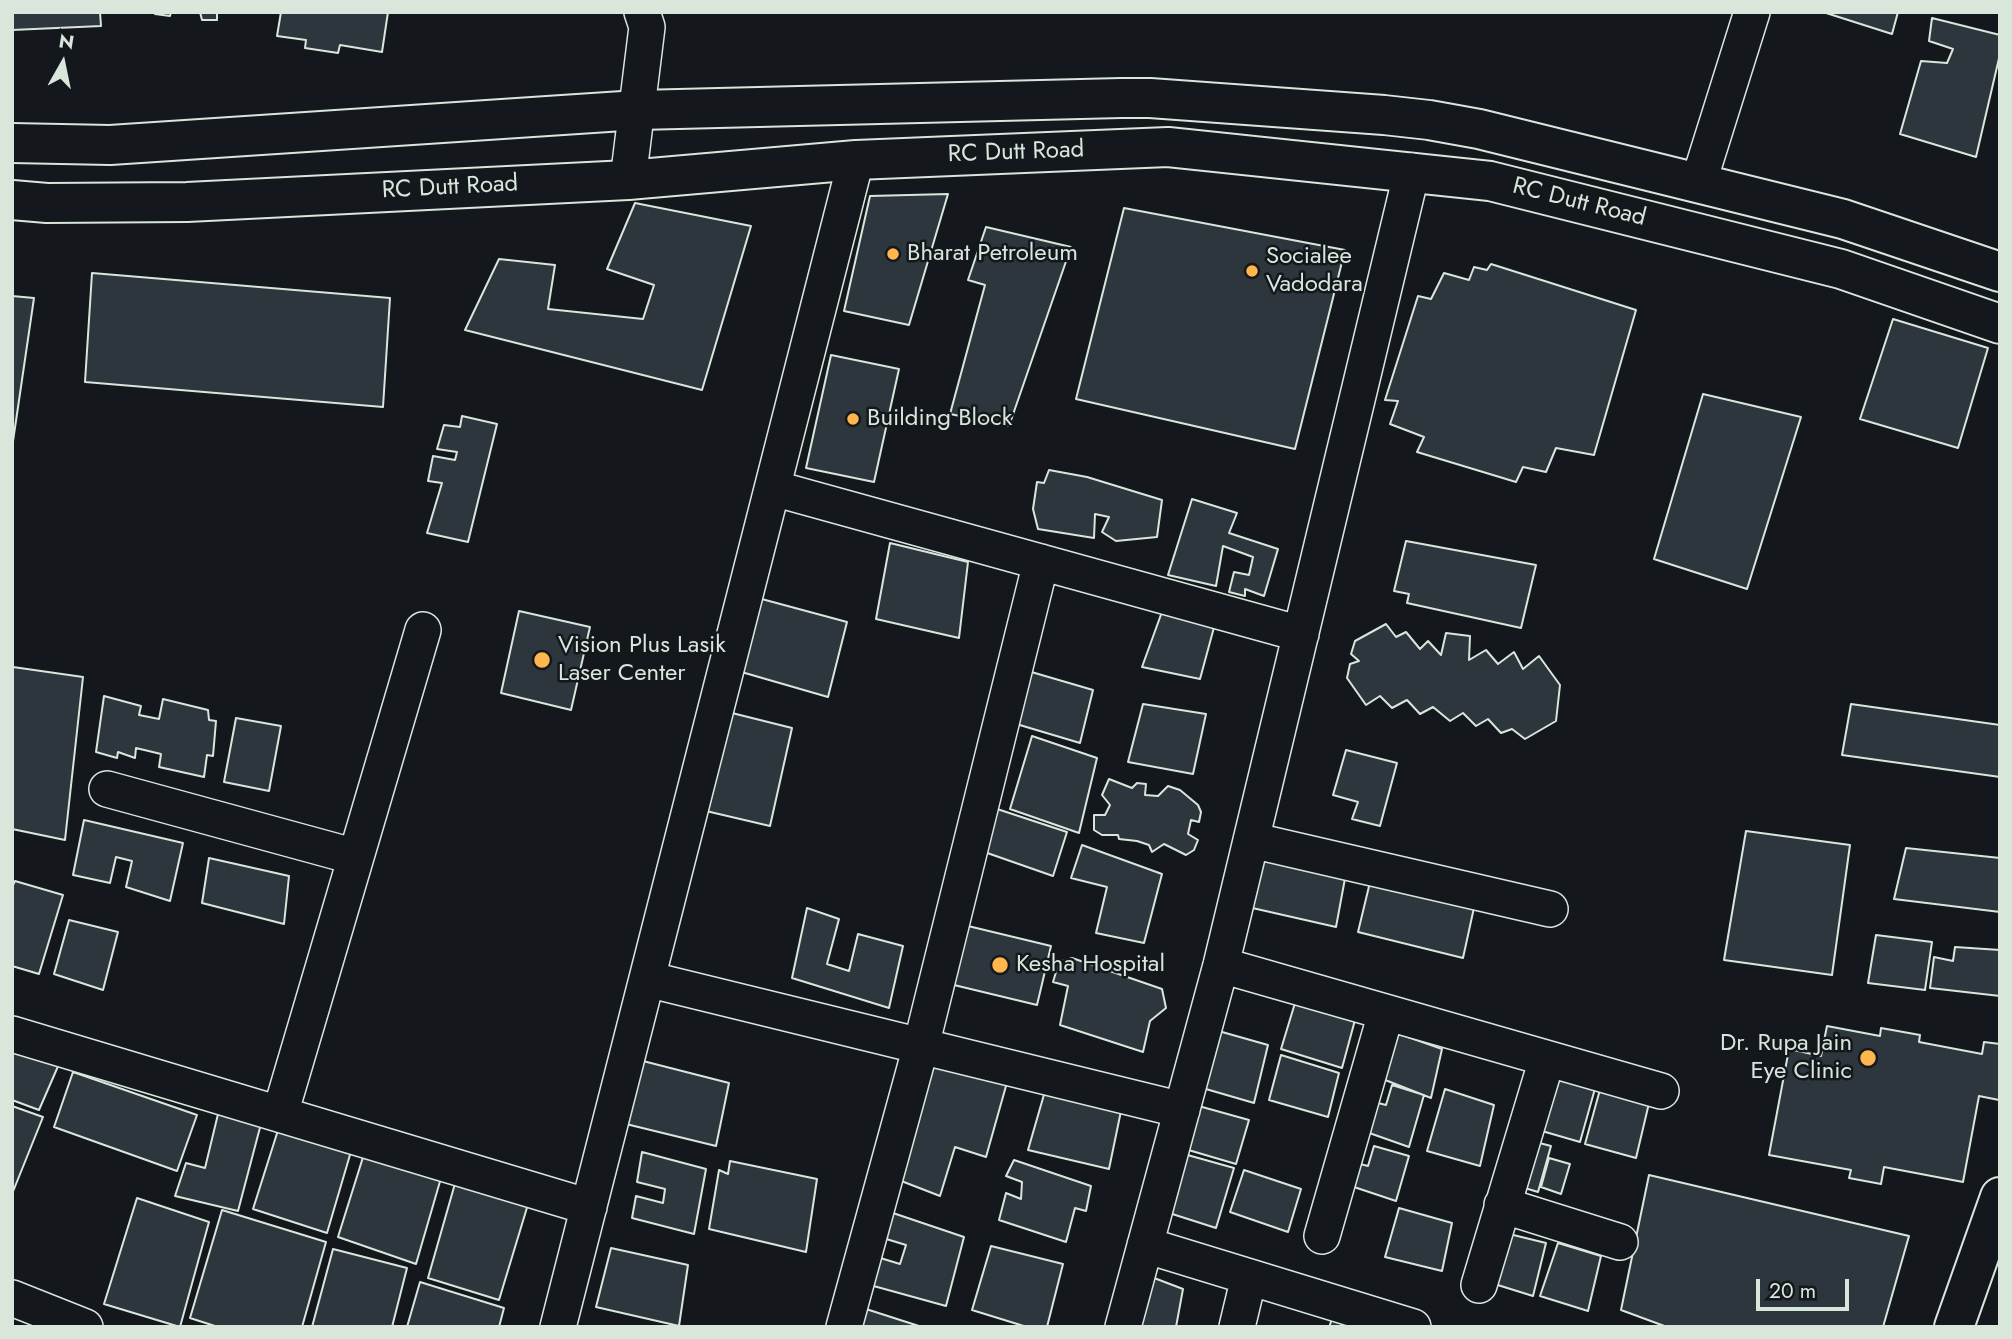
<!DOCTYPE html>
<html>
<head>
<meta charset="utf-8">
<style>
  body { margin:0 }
  #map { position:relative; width:2012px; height:1339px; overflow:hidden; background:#14181c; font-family:Jost,sans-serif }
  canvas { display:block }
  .frame { position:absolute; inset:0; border:14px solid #d8e6dc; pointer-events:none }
  .north { position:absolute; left:28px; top:28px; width:70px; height:70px; -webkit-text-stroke:5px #14181c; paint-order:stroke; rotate:9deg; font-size:19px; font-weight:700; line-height:28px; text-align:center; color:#d8e6dc }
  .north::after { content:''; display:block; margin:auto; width:24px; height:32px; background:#d8e6dc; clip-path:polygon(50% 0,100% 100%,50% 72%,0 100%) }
  .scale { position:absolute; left:1756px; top:1279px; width:93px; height:32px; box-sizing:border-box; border:4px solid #d8e6dc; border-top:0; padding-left:9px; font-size:21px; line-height:24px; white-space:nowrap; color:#d8e6dc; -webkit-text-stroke:5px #14181c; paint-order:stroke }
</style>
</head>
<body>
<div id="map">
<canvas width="2012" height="1339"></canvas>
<div class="frame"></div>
<div class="north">N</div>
<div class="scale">20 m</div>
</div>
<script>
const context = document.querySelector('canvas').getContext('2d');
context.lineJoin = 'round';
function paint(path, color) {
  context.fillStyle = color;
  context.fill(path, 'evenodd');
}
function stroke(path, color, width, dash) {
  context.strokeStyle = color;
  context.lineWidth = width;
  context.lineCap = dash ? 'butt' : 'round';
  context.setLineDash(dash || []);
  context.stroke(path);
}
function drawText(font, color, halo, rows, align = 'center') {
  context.font = font + ' Jost,sans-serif';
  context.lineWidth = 5;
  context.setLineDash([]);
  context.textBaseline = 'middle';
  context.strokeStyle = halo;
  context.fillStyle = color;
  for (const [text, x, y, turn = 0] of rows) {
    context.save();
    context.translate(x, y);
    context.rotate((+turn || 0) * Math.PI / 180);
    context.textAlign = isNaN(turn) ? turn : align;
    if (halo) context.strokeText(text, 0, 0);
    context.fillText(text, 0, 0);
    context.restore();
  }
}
const building = new Path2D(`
  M12 12H100L101 26 12 30Z
  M155 12H171L170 16 155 14Z
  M200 12H217V20H202Z
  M281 12H388L382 52 340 45 338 53 305 48 306 40 277 36Z
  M1823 12H1898L1892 34Z
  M1932 18 2000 35V54L1976 157 1900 134 1921 61 1947 63 1953 49 1929 41Z
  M948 194 909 325 844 311 870 196Z
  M635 203 751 226 702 390 465 330 499 259 555 265 548 309 643 319 654 285 607 269Z
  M1124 208 1345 250 1295 449 1076 399Z
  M986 227 1071 247 1009 426 950 414 985 285 968 280Z
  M1491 264 1636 310 1594 455 1556 448 1546 472 1523 467 1516 482 1417 452 1424 437 1390 424 1398 401 1385 400 1418 296 1431 299 1444 273 1469 280 1474 267 1487 270Z
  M92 273 390 298 383 407 85 382Z
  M12 296 34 298 12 448Z
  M1893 319 1988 348 1958 448 1860 419Z
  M831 355 899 369 874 482 806 468Z
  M1703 394 1801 417 1747 589 1654 559Z
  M462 416 497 424 468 542 427 533 442 483 428 481 433 456 455 460 457 452 437 449 444 425 460 427Z
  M1049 470 1087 477 1162 500 1157 537 1116 541 1102 532 1109 517 1095 514 1094 538 1038 529 1033 509 1037 482 1044 483Z
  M1192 499 1237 513 1229 533 1278 549 1264 596 1245 589V596L1229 592 1234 572 1249 575 1253 557 1223 546 1216 586 1168 575Z
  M1406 541 1536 565 1521 628 1407 603 1409 594 1394 591Z
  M890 543 968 562 959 638 876 619Z
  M758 598 847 622 828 697 738 671Z
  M1163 609 1216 620 1200 679 1142 667Z
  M519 611 590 627 571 710 501 693Z
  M1386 624 1396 637 1406 632 1420 649 1428 641 1441 655 1446 633 1470 636 1469 660 1486 650 1498 664 1514 652 1523 669 1539 656 1560 685 1556 721 1525 739 1512 729 1501 733 1488 719 1476 726 1463 713 1450 721 1433 707 1420 714 1407 700 1392 708 1380 696 1366 705 1347 678 1350 664 1359 661 1351 654 1355 641Z
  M13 667 83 677 65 840 12 829Z
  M1028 671 1093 690 1080 743 1013 723Z
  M104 696 141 706 139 715 159 719 163 699 208 710 209 720 216 721 213 756 207 755 204 777 159 767 161 754 136 748 135 758 118 752 117 758 96 752Z
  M1143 704 1206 714 1193 774 1128 762Z
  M1851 704 2000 725V777L1842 755Z
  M728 712 792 728 770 826 706 811Z
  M236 718 281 726 269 791 224 782Z
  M1032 736 1097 758 1079 833 1010 809Z
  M1346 750 1397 763 1380 826 1352 819 1358 802 1333 795Z
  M1109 779 1132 788 1137 783 1146 784 1145 795 1158 796 1168 786 1180 790 1198 805 1201 812 1199 822 1191 820 1188 834 1198 840 1194 850 1186 855 1164 844 1152 852 1149 845 1137 841 1119 839 1118 835H1102L1094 830V815H1105L1110 805 1102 795Z
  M985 805 1067 832 1053 876 973 848Z
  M84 820 183 843 170 901 126 887 132 861 116 857 110 883 73 875Z
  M1746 831 1850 845 1832 975 1724 960Z
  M1082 845 1162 874 1144 943 1096 933 1107 887 1071 878Z
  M1906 848 2000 858V912L1894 899Z
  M1261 855 1346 873 1336 927 1248 907Z
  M209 858 289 876 284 924 202 903Z
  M1371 878 1475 903 1463 958 1358 932Z
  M15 881 63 895 39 974 12 966V887Z
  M807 908 839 919 827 964 849 971 858 934 903 946 889 1008 792 978Z
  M69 920 118 932 103 990 54 974Z
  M968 926 1051 946 1037 1005 954 985Z
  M1876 935 1932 942 1925 990 1868 983Z
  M1955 947 2000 950V996L1930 988 1934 957 1953 961Z
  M1072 958 1162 989 1166 1008 1150 1021 1143 1052 1060 1025 1068 986 1053 982 1059 962Z
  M1295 1003 1355 1020 1342 1068 1281 1049Z
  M1827 1026 1880 1036 1881 1028 1920 1035 1919 1042 1982 1054 1984 1042 2000 1044 1999 1100 1979 1096 1963 1182 1884 1167 1881 1184 1849 1178 1851 1170 1769 1155 1789 1049 1821 1056Z
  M1215 1030 1268 1045 1254 1103 1199 1087Z
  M1388 1030 1442 1049 1431 1098 1375 1076Z
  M934 1031 1015 1054 986 1157 955 1147 940 1196 891 1177Z
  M12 1048 59 1064 39 1110 12 1100Z
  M1281 1055 1339 1073 1328 1117 1269 1100Z
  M643 1061 729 1083 716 1146 626 1124Z
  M73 1072 197 1115 177 1171 54 1127Z
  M1554 1074 1596 1085 1580 1142 1535 1129Z
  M1392 1085 1424 1095 1409 1147 1358 1129 1366 1100 1386 1105Z
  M1601 1086 1650 1099 1636 1158 1585 1144Z
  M1445 1089 1494 1105 1480 1166 1427 1151Z
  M1045 1091 1121 1111 1109 1169 1028 1150Z
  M1195 1105 1249 1120 1236 1164 1185 1149Z
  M12 1106 43 1117 12 1194Z
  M219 1110 262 1120 238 1211 175 1196 186 1163 205 1168Z
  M279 1127 352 1148 327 1233 253 1209Z
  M1528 1140 1551 1146 1538 1192 1515 1185Z
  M1374 1146 1409 1156 1396 1201 1342 1183 1348 1161 1368 1166Z
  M642 1152 706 1169 694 1234 632 1218 636 1196 663 1203 665 1189 637 1182Z
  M364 1154 441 1178 416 1264 338 1237Z
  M1184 1154 1234 1168 1216 1228 1166 1212Z
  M1549 1158 1570 1164 1561 1194 1541 1187Z
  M1014 1160 1091 1186 1086 1211 1075 1208 1066 1242 999 1220 1006 1193 1021 1199 1022 1182 1006 1176Z
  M730 1161 817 1179 806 1252 709 1229 719 1170 728 1174Z
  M1244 1170 1301 1189 1288 1232 1230 1212Z
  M1649 1175 1909 1236 1883 1327H1667L1621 1310Z
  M456 1180 529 1201 499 1300 428 1278Z
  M137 1198 209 1222 180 1327 104 1304Z
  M1399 1208 1452 1223 1442 1271 1385 1257Z
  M222 1210 326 1242 302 1327H218L190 1318Z
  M890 1212 964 1237 946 1306 870 1285 877 1257 900 1264 906 1245 883 1238Z
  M1501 1232 1546 1243 1533 1296 1488 1282Z
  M1558 1243 1601 1256 1588 1311 1540 1296Z
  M991 1246 1063 1264 1047 1327H1027L972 1310Z
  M611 1248 688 1265 679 1326 596 1307Z
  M333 1249 407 1268 392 1327H312Z
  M1141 1273 1183 1289 1176 1327H1128Z
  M420 1282 504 1308 499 1327H407Z
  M866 1309 922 1327H861Z
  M1334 1314 1375 1327H1329Z`);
const minor = new Path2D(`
  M628 180 647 27 642 12
  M1698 184 1752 12
  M773 488 1301 634
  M107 789 356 857
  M1251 840 1550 909
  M1221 965 1661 1091
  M647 979 1182 1110
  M12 1034 589 1207
  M280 1114 423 630
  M1502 1205 1620 1242
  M1322 1236 1386 1013
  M1145 1245 1413 1327
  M1479 1285 1547 1059
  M12 1298 85 1327
  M558 1327 856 160
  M844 1327 921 1046 1041 562
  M1123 1327 1221 965 1412 171
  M1237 1327 1249 1277`);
const major = new Path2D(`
  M12 143 110 145 638 110 1121 98H1150L1384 115 1429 120 1479 129 1843 219 2000 272
  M12 200 47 203 187 202 628 180 856 160 1168 147 1490 181 1841 269 2000 324
  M1954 1327 2000 1197`);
const markers = [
  [893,254,7,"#ffb74d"],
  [1252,271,7,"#ffb74d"],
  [853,419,7,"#ffb74d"],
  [542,660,9,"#ffb74d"],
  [1000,965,9,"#ffb74d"],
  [1868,1058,9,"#ffb74d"]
];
const streetNames = [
  ["RC Dutt Road",1016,153,-2],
  ["RC Dutt Road",450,188,-3],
  ["RC Dutt Road",1579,203,14]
];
const poiNames = [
  ["Bharat Petroleum",907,254],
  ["Socialee",1266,257],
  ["Vadodara",1266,285],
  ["Building Block",867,419],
  ["Vision Plus Lasik",558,646],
  ["Laser Center",558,674],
  ["Kesha Hospital",1016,965],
  ["Dr. Rupa Jain",1852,1044,"right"],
  ["Eye Clinic",1852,1072,"right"]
];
paint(building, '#2c363c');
stroke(building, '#d8e6dc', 2);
stroke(minor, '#d8e6dc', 38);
stroke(major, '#d8e6dc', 42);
stroke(minor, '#14181c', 35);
stroke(major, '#14181c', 38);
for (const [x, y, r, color] of markers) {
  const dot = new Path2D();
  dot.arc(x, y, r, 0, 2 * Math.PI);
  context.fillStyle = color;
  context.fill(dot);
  stroke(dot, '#14181c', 2.5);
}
drawText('24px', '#d8e6dc', '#14181c', streetNames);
drawText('24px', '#d8e6dc', '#14181c', poiNames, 'left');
</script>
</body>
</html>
